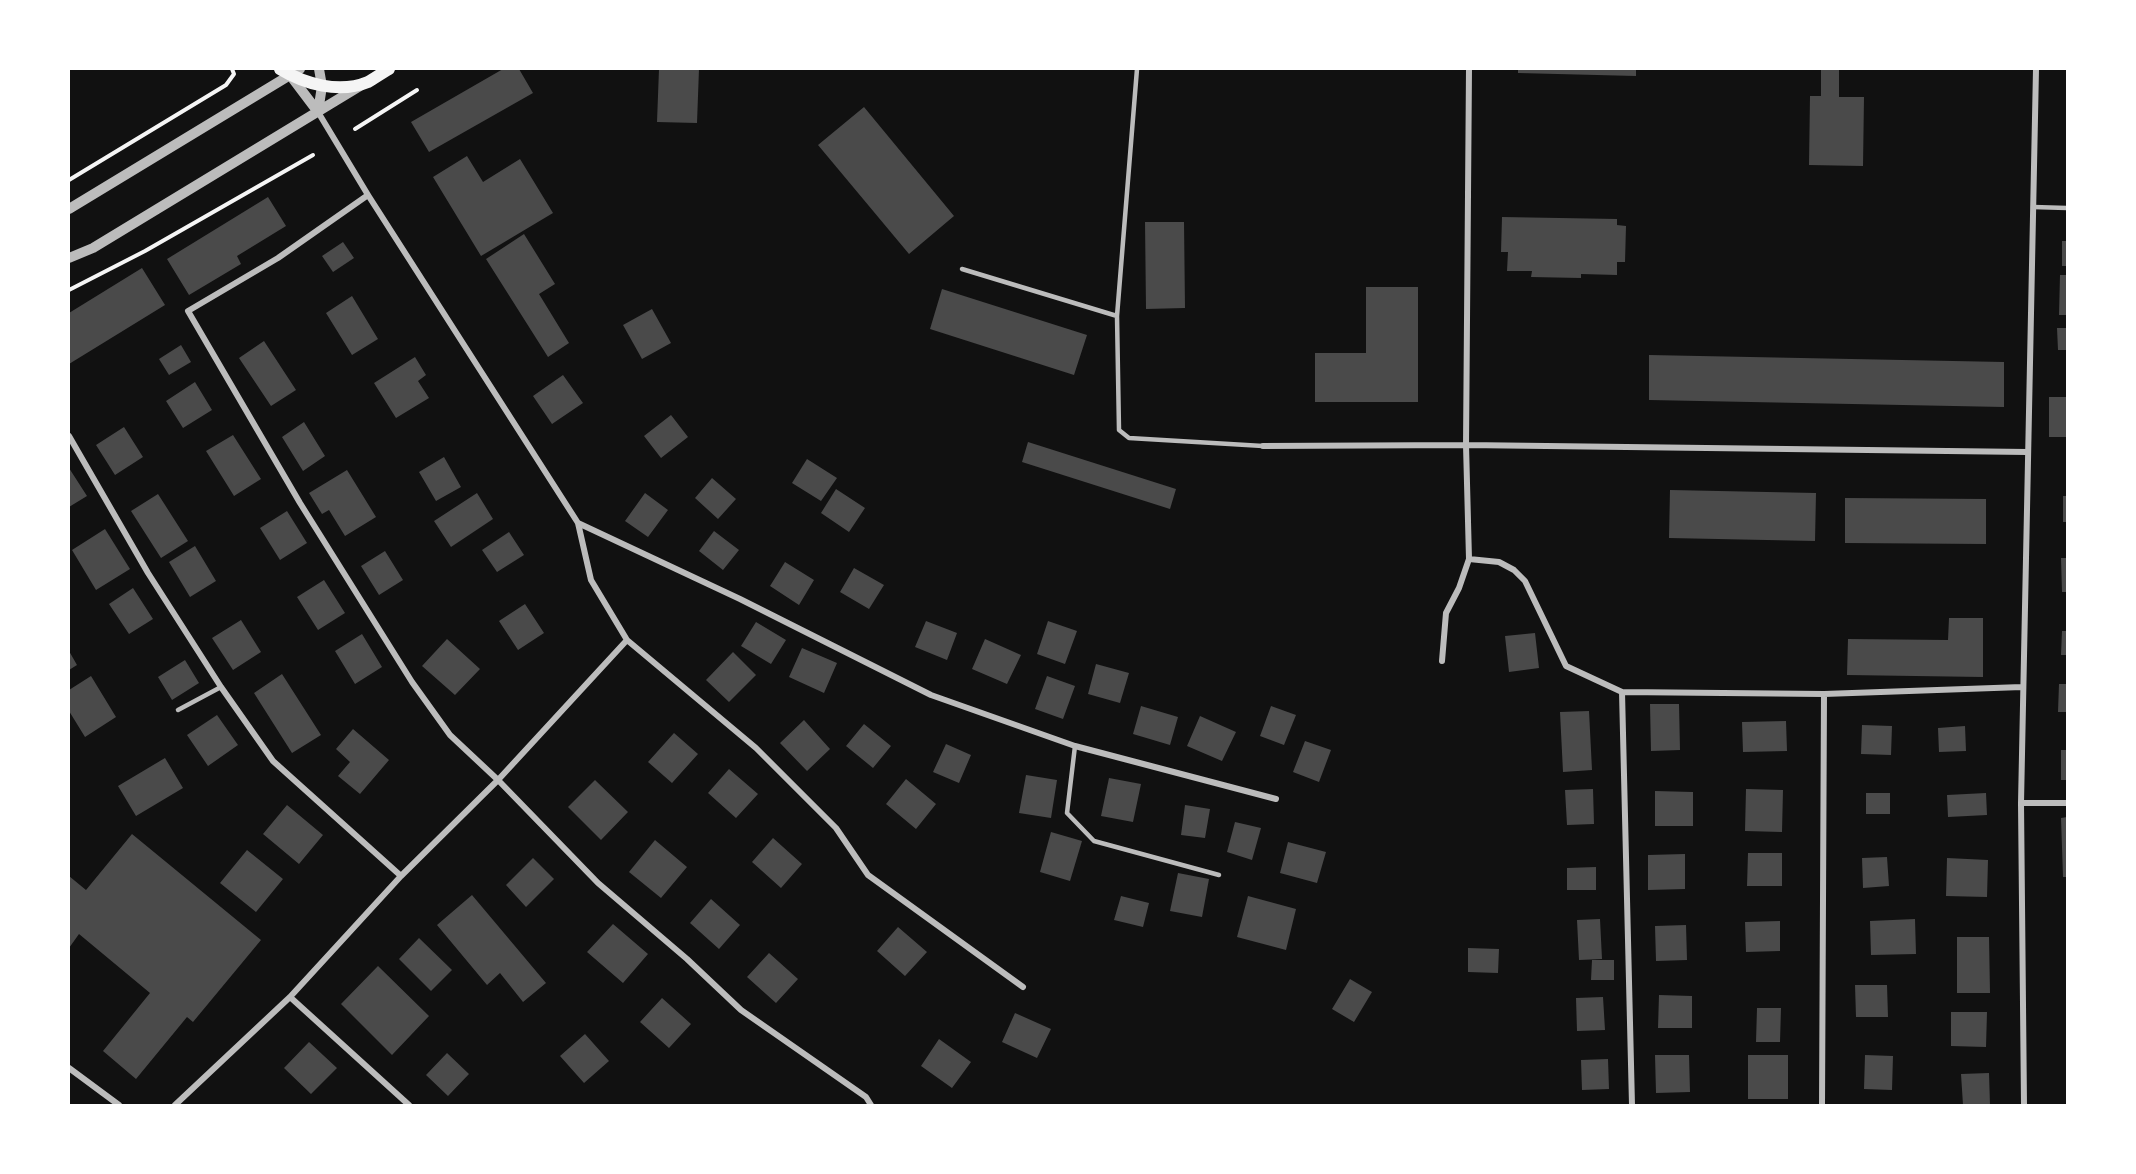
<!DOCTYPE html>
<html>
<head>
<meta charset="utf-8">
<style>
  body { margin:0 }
  #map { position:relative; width:2136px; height:1174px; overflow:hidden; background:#111; font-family:"Fira Sans Condensed",sans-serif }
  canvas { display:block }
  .frame { position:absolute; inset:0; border:70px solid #fff; pointer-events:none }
</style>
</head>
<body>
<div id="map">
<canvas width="2136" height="1174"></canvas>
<div class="frame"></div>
</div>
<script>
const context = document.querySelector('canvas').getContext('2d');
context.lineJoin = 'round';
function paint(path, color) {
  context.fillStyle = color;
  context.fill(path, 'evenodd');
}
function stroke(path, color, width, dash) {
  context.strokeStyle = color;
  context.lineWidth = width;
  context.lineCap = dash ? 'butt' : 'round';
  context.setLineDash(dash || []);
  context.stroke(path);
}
const building = new Path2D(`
  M503 69H519L533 93 429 152 411 122Z
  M659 69H699L697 123 657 122Z
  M1518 69H1636V76L1518 73Z
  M1821 69H1839V97H1864L1863 166 1809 165 1810 96H1821Z
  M864 107 954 216 909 254 818 145Z
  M467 156 483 182 520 159 553 213 481 256 433 177Z
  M268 197 286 226 237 256 241 264 189 295 167 259Z
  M1502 217 1617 219V225L1626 226 1625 262H1617V275L1581 274V278L1531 277 1532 271H1507L1508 252H1501Z
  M1145 222H1184L1185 308 1146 309Z
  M524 234 555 284 539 294 569 343 548 357 486 259Z
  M2062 241H2067V266H2062Z
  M343 242 354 258 333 272 322 256Z
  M142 268 165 305 69 364V313Z
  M2060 275H2067V315H2059Z
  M1366 287H1418V402H1315V353H1366Z
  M942 289 1087 335 1074 375 930 329Z
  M352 296 378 339 352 355 326 313Z
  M652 309 671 343 642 359 623 325Z
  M2057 328H2067V350H2058Z
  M264 341 296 390 271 406 239 358Z
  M181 345 191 362 169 375 159 359Z
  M1649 355 2004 362V407L1649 400Z
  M415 357 426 375 418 381 429 398 396 418 374 383Z
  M563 375 583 403 552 424 533 396Z
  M195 382 212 410 183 428 166 401Z
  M2049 397H2067V437H2049Z
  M671 415 688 437 661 458 644 436Z
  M304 422 325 456 303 471 282 437Z
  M124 427 143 457 115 475 96 445Z
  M233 435 261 479 234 496 206 451Z
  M1028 442 1176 489 1170 509 1022 462Z
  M444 457 461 487 436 501 419 472Z
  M807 459 837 478 821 501 792 483Z
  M69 468 87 496 69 507Z
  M347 470 376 517 345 536 329 510 322 514 309 493Z
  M712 478 736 499 718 519 695 498Z
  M836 489 865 508 849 532 821 513Z
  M1670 490 1816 493 1815 541 1669 538Z
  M477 493 493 519 451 547 434 521Z
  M645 493 668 510 648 537 625 521Z
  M158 494 188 541 161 558 131 511Z
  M2063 496H2067V522H2063Z
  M1845 498 1986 499V544L1845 543Z
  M287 511 307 543 280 560 260 528Z
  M105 529 130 569 96 590 72 550Z
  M714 531 739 550 723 570 699 551Z
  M509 532 524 555 497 572 482 550Z
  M195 546 216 581 190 597 169 562Z
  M385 551 403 580 379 595 361 566Z
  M2061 558H2067V592H2062Z
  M785 562 814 580 799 605 770 586Z
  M854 568 884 585 869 609 840 592Z
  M324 580 345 613 318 630 297 597Z
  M133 588 153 619 129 634 109 604Z
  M525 604 544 633 518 650 499 621Z
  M1949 618H1983V677L1847 675 1848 639 1948 640Z
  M241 620 261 652 233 670 212 638Z
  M926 621 957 633 947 660 915 647Z
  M1048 621 1077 631 1065 664 1037 654Z
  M756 622 786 640 771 664 741 646Z
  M2062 631H2067V655H2061Z
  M1535 633 1539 668 1509 672 1505 636Z
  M362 634 382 667 355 684 335 651Z
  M447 639 480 669 455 695 422 666Z
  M985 639 1021 655 1007 684 972 669Z
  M802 648 837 663 824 693 789 677Z
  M69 651 77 665 69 670Z
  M733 652 756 675 729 702 706 680Z
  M185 660 199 683 172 700 158 677Z
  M1096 664 1129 673 1120 703 1088 694Z
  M282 674 321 735 292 753 254 693Z
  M91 676 116 717 85 737 69 711V690Z
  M1047 676 1075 686 1063 719 1035 709Z
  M2059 684H2067V712H2058Z
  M1650 704H1679L1680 750 1651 751Z
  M1141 706 1178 717 1170 745 1133 734Z
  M1271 706 1296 715 1284 745 1260 736Z
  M1589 711 1592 770 1563 772 1560 712Z
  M217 715 238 745 208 766 187 735Z
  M1200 716 1236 732 1222 761 1187 746Z
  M804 720 830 749 807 771 780 743Z
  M1786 721 1787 751 1743 752 1742 722Z
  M864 724 891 746 873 768 846 746Z
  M1862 725 1892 726 1891 755 1861 754Z
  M1965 726 1966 751 1939 752 1938 728Z
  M353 729 389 760 360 794 338 776 350 762 336 749Z
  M674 733 698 754 672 783 648 762Z
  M1305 741 1331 750 1319 782 1293 772Z
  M946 744 971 755 959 783 933 772Z
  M2061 750H2067V780H2061Z
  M165 758 183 788 136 816 118 786Z
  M729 769 758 794 736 818 708 793Z
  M1026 775 1057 780 1051 818 1019 813Z
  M1109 778 1141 784 1133 822 1101 816Z
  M906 779 936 804 916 829 886 804Z
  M595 780 628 812 601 840 568 807Z
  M1593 789 1594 824 1567 825 1565 790Z
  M1746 789 1783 790 1782 832 1745 831Z
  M1655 791 1693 792V826H1655Z
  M1866 793H1890V814H1866Z
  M1986 793 1987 815 1948 817 1947 795Z
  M287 805 323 835 299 864 263 834Z
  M1185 805 1210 809 1205 838 1181 835Z
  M2067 817V877H2063L2061 818Z
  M1235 822 1261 828 1252 860 1227 852Z
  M1051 832 1082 841 1070 881 1040 872Z
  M132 834 261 940 193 1022 187 1017 136 1079 103 1051 150 993 79 934 69 948V876L86 890Z
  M773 838 802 864 781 888 752 862Z
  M655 840 687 867 661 898 629 872Z
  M1288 842 1326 852 1317 883 1280 873Z
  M247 850 283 879 256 912 220 883Z
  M1748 853H1782V886H1747Z
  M1685 854V889L1648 890V855Z
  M1887 857 1889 886 1863 888 1862 858Z
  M533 858 554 879 526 907 506 885Z
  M1947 858 1988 860 1987 897 1946 896Z
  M1596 867V890H1567V868Z
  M1178 873 1209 879 1202 917 1170 911Z
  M472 895 546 983 523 1002 500 973 487 985 437 925Z
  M1121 896 1149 903 1143 927 1114 920Z
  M1248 896 1296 909 1286 950 1237 937Z
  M711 899 740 925 719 949 690 923Z
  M1600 919 1602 959 1579 960 1577 920Z
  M1915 919 1916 954 1871 955 1870 921Z
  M1780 921V951L1746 952 1745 922Z
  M613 924 648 954 623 983 587 952Z
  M1686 925 1687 960 1656 961 1655 926Z
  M898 927 927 952 905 976 877 951Z
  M1957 937H1989L1990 993H1957Z
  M419 938 452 970 431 991 399 959Z
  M1468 948 1499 949 1498 973 1468 972Z
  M769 953 798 979 776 1003 747 977Z
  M1592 960H1614V980H1591Z
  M378 966 429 1016 392 1055 341 1004Z
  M1350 979 1372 992 1354 1022 1332 1009Z
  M1855 985H1887L1888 1017H1856Z
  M1659 995 1692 996V1028H1658Z
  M1603 997 1605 1030 1577 1031 1576 998Z
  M662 998 691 1024 669 1048 640 1022Z
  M1757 1008H1781L1780 1042H1756Z
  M1951 1012H1987L1986 1047 1951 1046Z
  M1015 1013 1051 1029 1037 1058 1002 1042Z
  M585 1034 609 1061 584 1083 560 1056Z
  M939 1039 971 1062 952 1088 921 1066Z
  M309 1042 337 1068 311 1094 284 1068Z
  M447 1053 469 1074 448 1096 426 1075Z
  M1655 1055H1689L1690 1092 1656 1093Z
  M1748 1055H1788V1099H1748Z
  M1865 1055 1893 1056 1892 1090 1864 1089Z
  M1608 1059 1609 1089 1582 1090 1581 1060Z
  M1989 1073 1990 1105H1963L1961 1074Z`);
const path = new Path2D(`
  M355 129 417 90
  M69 180 226 85 234 74 232 69
  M69 290 145 251 313 155`);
const service = new Path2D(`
  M1137 69 1117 316 1119 430 1129 438 1263 446
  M2033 207 2067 208
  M962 269 1117 316
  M178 710 221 687
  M1075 746 1067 813 1094 841 1219 875`);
const minor = new Path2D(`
  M318 112 368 195 578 523 591 580 627 640 756 748 836 828 868 875 1023 987
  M368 195 278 258 188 311 300 503 412 682 450 735 498 780 598 883 687 959 741 1010 866 1097 871 1105
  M69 436 148 573 221 687 273 761 401 876
  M1263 446 1466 445 2027 452
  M578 523 740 599 931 695 1075 746 1276 799
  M1469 559 1499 562 1514 570 1525 581 1566 666 1622 692 1824 694 2022 687
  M1442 661 1446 613 1459 588 1469 559 1466 445 1469 69
  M1622 692 1632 1105
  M2021 803H2067
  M290 997 409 1105
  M69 1068 119 1105
  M175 1105 290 997 401 876 498 780 627 640
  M1822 1105 1824 694
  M2024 1105 2021 803 2036 69`);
const tertiary = new Path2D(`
  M290 75 318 112
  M318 112 322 86 319 69
  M69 209 300 69
  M69 258 93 248 360 86`);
const secondary = new Path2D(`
  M280 69C305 84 339 94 368 82 375 78 382 73 389 69`);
paint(building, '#4a4a4a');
stroke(path, '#f5f5f5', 4);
stroke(service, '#bcbcbc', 4.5);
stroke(minor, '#bcbcbc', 6);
stroke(tertiary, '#bcbcbc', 10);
stroke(secondary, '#f5f5f5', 12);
</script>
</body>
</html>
